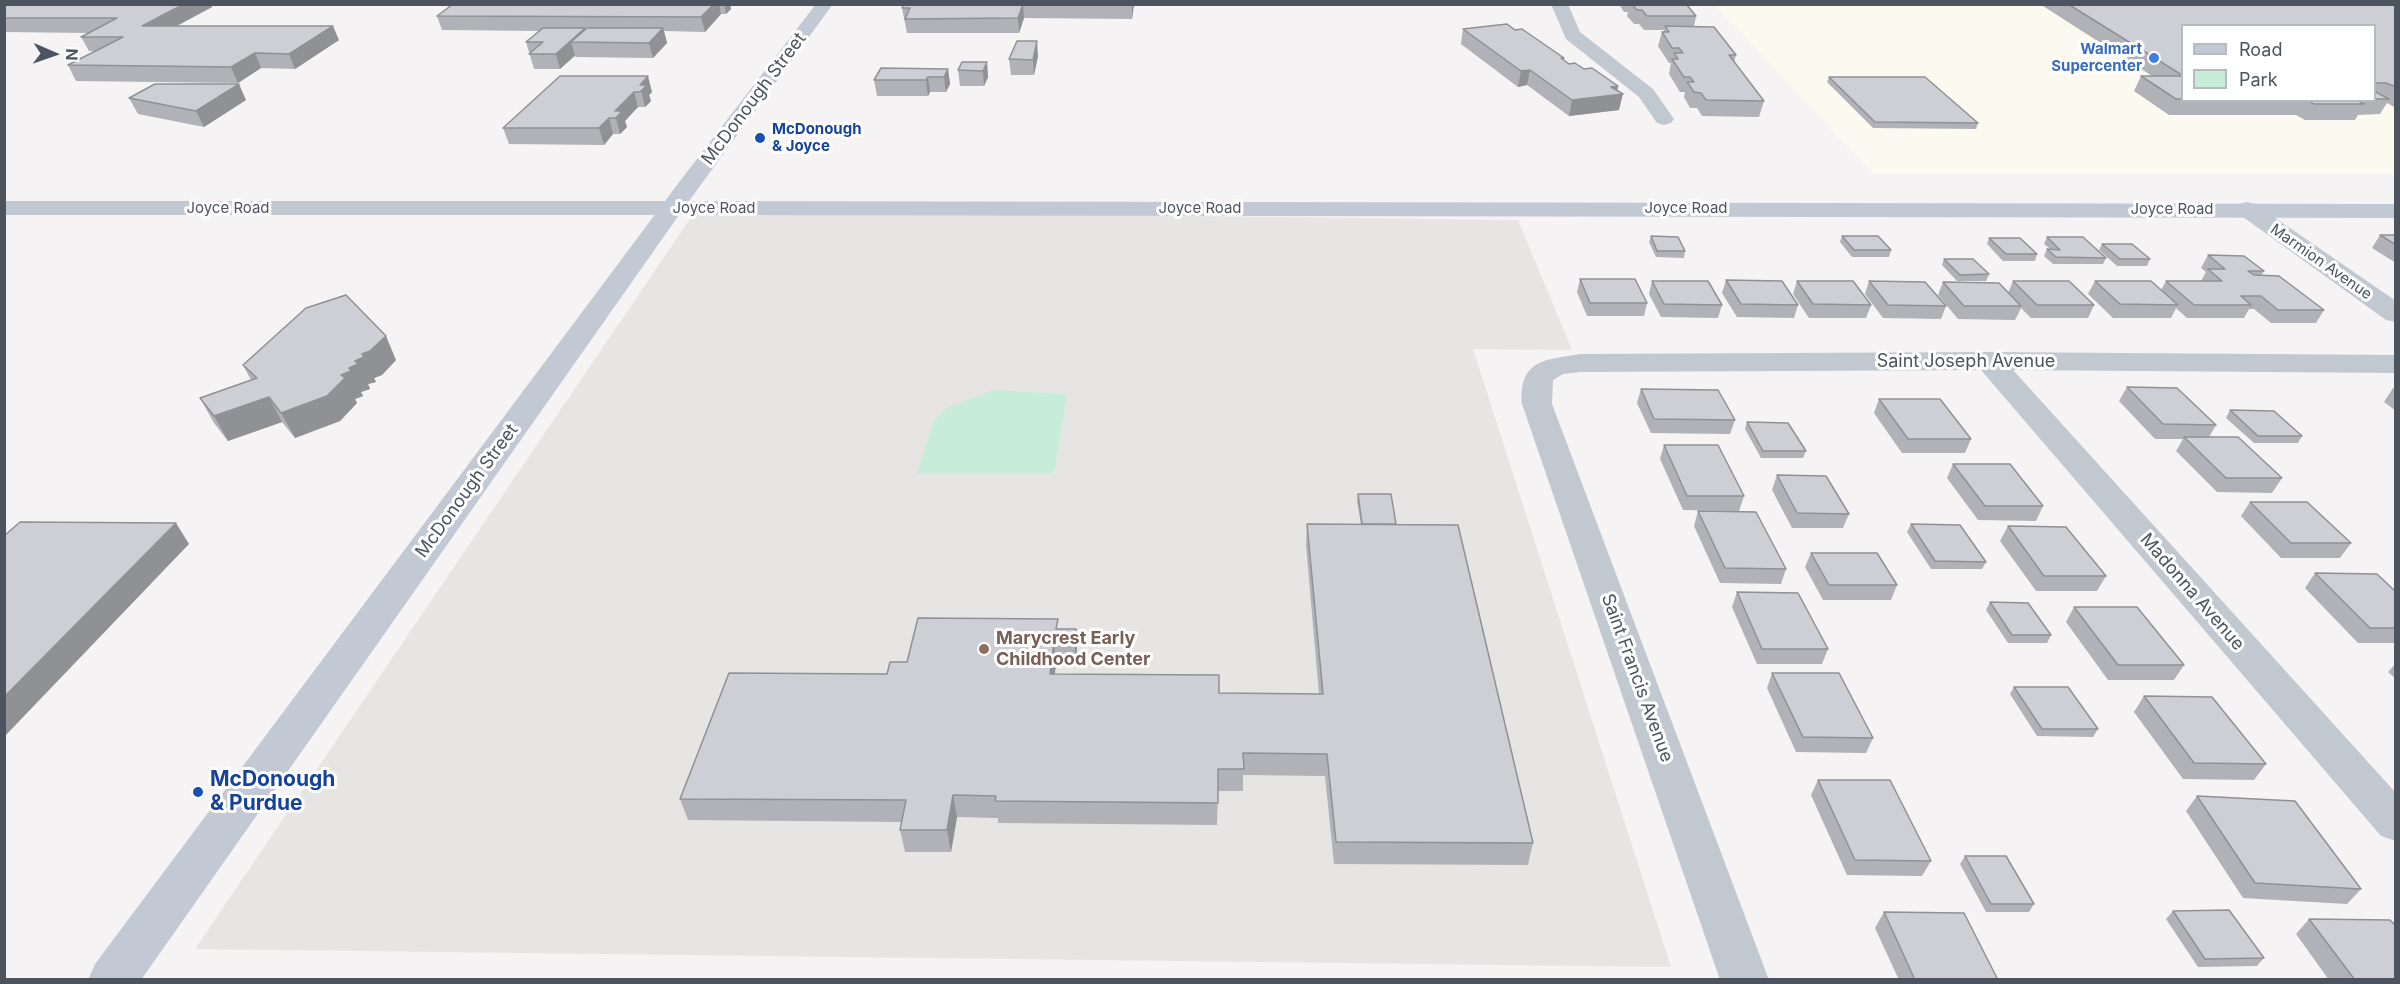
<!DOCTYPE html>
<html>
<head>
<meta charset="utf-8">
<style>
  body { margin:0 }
  #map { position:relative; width:2400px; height:984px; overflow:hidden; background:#f5f3f3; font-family:Inter,sans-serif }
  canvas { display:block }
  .frame { position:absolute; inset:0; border:6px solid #4c545f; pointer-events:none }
  .legend { position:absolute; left:2181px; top:24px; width:195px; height:78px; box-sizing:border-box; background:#fff; border:2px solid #b7bbbf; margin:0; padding:8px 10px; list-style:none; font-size:18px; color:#4c545f }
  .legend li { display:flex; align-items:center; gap:12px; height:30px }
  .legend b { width:30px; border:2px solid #b7bbbf }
  .north { position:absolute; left:24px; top:24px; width:60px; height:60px; -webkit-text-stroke:4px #fff; paint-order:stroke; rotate:92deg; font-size:16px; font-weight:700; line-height:24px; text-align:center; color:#4c545f }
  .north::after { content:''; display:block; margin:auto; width:21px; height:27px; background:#4c545f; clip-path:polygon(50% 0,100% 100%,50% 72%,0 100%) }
</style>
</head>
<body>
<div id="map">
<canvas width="2400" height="984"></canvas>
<div class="frame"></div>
<ul class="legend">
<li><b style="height:8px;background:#c3c9d4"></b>Road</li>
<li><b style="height:16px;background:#c7edda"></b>Park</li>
</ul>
<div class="north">N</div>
</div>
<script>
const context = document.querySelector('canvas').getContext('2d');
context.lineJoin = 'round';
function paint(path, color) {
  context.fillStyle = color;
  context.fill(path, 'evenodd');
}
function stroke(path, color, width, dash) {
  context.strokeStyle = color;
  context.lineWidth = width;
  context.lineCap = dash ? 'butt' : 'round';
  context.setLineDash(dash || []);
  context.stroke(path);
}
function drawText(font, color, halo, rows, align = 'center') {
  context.font = font + ' Inter,sans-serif';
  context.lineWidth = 6;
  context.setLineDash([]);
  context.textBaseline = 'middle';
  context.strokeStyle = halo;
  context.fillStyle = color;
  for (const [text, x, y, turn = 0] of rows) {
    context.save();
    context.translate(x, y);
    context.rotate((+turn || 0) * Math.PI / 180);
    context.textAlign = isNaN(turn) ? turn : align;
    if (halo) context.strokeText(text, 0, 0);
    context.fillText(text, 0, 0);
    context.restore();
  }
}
const commercial = new Path2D(`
  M1715 5H2395V174H1873ZM2182 26H2374V100H2182Z`);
const education = new Path2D(`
  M696 210 1518 220 1572 350 1473 349 1671 967 195 949Z`);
const green = new Path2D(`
  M994 390 1067 394 1054 473H917L934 421 947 408Z`);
const street = new Path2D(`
  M1551 4H1568L1580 32 1653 89 1674 119 1671 123 1664 125 1657 123 1639 97 1566 39Z
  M4 201H672L680 203 684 208 680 213 672 215H4Z
  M2247 202 2255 204 2396 301V322L2386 320 2239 214 2235 209 2239 204Z
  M1989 352 2396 355V373L2013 370 2396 793V841L2381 836 1981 370 1581 372 1563 374 1553 380 1552 404 1769 980H1720L1522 404C1519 359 1545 360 1581 354Z`);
const secondary = new Path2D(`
  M816 4H833L689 201 2396 204V218L679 215 141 980H88L95 964 680 181Z`);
const wall = new Path2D(`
  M4 4H211L212 7 177 26 339 40 295 69 261 68 238 83 76 81 68 65 95 51H89L81 37 89 33 4 32Z
  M453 4H730L731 9 726 14H721L705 32 664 31 667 43 653 58 576 57 575 56 560 69H534L526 42 540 31 442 30 437 16Z
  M904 4H1134L1132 19 1024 18 1019 33H907L902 8Z
  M1479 4H1502L1501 6Z
  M1619 4H1686L1696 16 1694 27 1736 55 1734 62 1764 101 1759 117 1702 116 1697 108H1690L1684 97 1685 92H1680L1669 74 1671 63H1669L1658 46 1662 32H1664V30H1644L1639 24H1634L1627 16 1628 12H1624Z
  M1988 4H2396V108L2387 103 2380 114 2358 115 2355 120H2305L2296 115H2169L2134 91 2141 76H2152L2043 6H1991ZM2182 26H2374V100H2182Z
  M1463 29 1515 30 1564 58V61L1569 64 1584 69 1617 91 1619 110 1569 116 1527 85 1518 87 1461 44Z
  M1038 56 1034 75H1011L1009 59Z
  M987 62 988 77 984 86H960L958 70Z
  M948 69 950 84 946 92H930L928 96H877L874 80Z
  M560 76 652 92 649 95 651 101 645 107H638L625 121 627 127 620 134H613L604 145 509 144 503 128Z
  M1829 77 1978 123 1976 129 1873 128 1827 82Z
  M129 98 246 100 204 127 138 114Z
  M2380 235H2396V263L2372 248Z
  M1651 236 1685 251 1684 258 1656 257 1649 242Z
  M1842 236 1891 250 1889 257H1852L1840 242Z
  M2047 237 2106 258 2103 264H2053L2044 256 2047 249H2050L2044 244Z
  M1989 238 2037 254 2035 261H2003L1987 244Z
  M2102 244 2150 259 2147 266H2117L2099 250Z
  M2208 255 2264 271 2261 276 2324 310 2316 323H2271L2254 309H2249L2244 318H2187L2176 308 2171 318H2113L2088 294 2095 281 2161 290 2166 281H2201L2206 272 2201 268Z
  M1944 259 1989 274 1986 281H1957L1942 265Z
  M1580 279 1647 303 1644 316H1587L1577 292Z
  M1726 280 1798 305 1794 318 1737 317 1722 293Z
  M1652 281 1722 305 1718 318 1661 317 1649 294Z
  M1797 281 1871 305 1866 318H1809L1793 294Z
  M1869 281 1946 306 1941 319 1883 318 1865 294Z
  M2013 281 2094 305 2088 318H2031L2021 308 2015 320 1958 319 1938 295 1943 282 2008 293Z
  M396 360 382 375 374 378 376 382 368 384 370 389 361 392 363 396 355 399 357 403 340 421 295 438 282 422 228 441 214 423 200 398 251 380 243 365Z
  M2127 387 2216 425 2209 437 2282 478 2272 493 2217 492 2176 451 2183 439H2155L2119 401Z
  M2393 388H2396V411L2384 402Z
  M1641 389 1735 420 1730 434 1651 433 1637 403Z
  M1879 399 1971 439 1965 453H1902L1874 413Z
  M2230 410 2302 436 2298 443H2254L2226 418Z
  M1747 422 1806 451 1803 458H1761L1745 429Z
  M1664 445 1744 496 1739 511 1683 510 1660 459Z
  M1953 464 2043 506 2036 521 1978 520 1947 478Z
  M1777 475 1849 514 1843 528H1792L1772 490Z
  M1358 494 1396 524 1533 843 1528 865 1334 864 1325 776 1243 775V791H1218L1217 825 998 823V818L957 817 951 852H905L900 830 901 822 688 820 680 799 907 662 1058 629H1076L1077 651 1076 663H1056L1055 674 1219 693 1319 694 1306 545 1307 524H1361L1357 502Z
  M2250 502 2351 543 2340 558H2281L2241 516Z
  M1698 511 1786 569 1781 584 1720 583 1694 526Z
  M1911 524 1986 562 1982 569H1931L1907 532Z
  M2008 526 2106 576 2097 591H2036L2000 541Z
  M1811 553 1897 585 1891 600H1823L1805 567Z
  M2315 573 2396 592V643H2358L2305 588Z
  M1737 592 1828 649 1822 664H1757L1732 607Z
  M1990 602 2051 635 2047 643H2008L1986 610Z
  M2074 607 2184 665 2174 680H2108L2066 622Z
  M2396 663V679L2388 672Z
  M1772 673 1873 738 1866 753 1796 752 1767 688Z
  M2014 687 2098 729 2093 737 2037 736 2010 694Z
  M2144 696 2266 764 2254 780 2183 779 2134 712Z
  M1818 780 1931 861 1922 876 1847 875 1811 795Z
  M2197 796 2361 889 2347 904 2243 898 2186 811Z
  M1965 856 2034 904 2029 912H1986L1960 864Z
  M2173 911 2264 958 2257 966 2198 967 2166 919Z
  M1884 912 1998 980H1899L1875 928Z
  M2309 919 2396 980H2329L2296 934Z`);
const shadedWall = new Path2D(`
  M184 4H211L212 7 150 40 142 26Z
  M714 4H719L721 14 705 32 701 17Z
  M724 4H730L731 9 726 14Z
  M1023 4 1024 18 1019 33 1018 18Z
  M1134 4 1132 19V5Z
  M333 26 339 40 295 69 289 54Z
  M585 28 589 42H571L575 55 560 69 556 54Z
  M663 28 667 43 653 58 649 43Z
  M1037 41 1038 56 1034 75 1033 60Z
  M255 53 261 68 238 83 231 67Z
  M987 62 988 77 984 86 983 71Z
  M948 69 950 84 946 92 944 77Z
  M1530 70 1527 85 1518 87 1521 71Z
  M648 76 652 92 649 95 651 101 645 107 640 85Z
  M928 77 930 92 928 96 926 80Z
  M239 84 246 100 204 127 196 111Z
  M1618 86 1617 95 1623 94 1619 110 1569 116 1572 100 1611 87Z
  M634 92 638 107 625 121 627 127 620 134 616 118 615 111Z
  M609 118 613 134 604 145 599 128Z
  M386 336 396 360 382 375 374 378 376 382 368 384 370 389 361 392 363 396 355 399 357 403 340 421 295 438 281 413 341 375 355 361Z
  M269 397 282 422 228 441 214 416Z
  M176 523 189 544 4 737V697Z
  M1076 629 1077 651 1076 663 1074 642Z
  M1054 642 1056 663 1052 696 1050 674Z
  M953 795 957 817 951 852 947 830Z`);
const building = new Path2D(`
  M4 4H184L142 26H333L289 54 255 53 231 67 68 65 123 37H81L117 18H4Z
  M453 4H714L701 17 437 16Z
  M904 4H1023L1018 18 905 19 910 8H902Z
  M1632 4H1686L1696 16H1647L1642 10H1637Z
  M2068 4H2396V87L2386 83H2374V26H2182V75Z
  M1507 24 1515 30 1522 29 1564 58H1561L1569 64 1575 63 1584 69 1592 68 1618 86 1611 87 1623 94 1572 100 1530 70 1521 71 1463 29Z
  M1665 26 1714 27 1736 55H1729L1764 101 1706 100 1701 93 1694 92 1687 82H1694L1690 77H1684L1672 59H1678L1674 53H1683L1679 48H1672L1662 32H1669Z
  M543 28H585L556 54H529L543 42H526Z
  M587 28H663L649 43 571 42Z
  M1017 41H1037L1033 60 1009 59Z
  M962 62H987L983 71 958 70Z
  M881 68 948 69 944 77H928L926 80H874Z
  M560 76H648L640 85H647L640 92H634L615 111H622L616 118H609L599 128H503Z
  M2141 76H2182V99H2176Z
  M1829 77H1925L1978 123 1875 122Z
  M155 84H239L196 111 129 98Z
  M2374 91 2389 99H2374Z
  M2308 100H2357L2364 104H2314Z
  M2380 235H2396V245Z
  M1651 236 1678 237 1685 251H1657Z
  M1842 236H1878L1891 250H1854Z
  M2047 237H2083L2106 258 2056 257 2047 249 2060 250Z
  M1989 238H2020L2037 254H2006Z
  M2102 244H2132L2150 259H2120Z
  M2208 255 2244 256 2264 271H2248L2254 275 2279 276 2324 310H2278L2261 296H2241L2251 305H2194L2166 281H2222L2208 269H2225Z
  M1944 259H1973L1989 274 1960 275Z
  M1580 279H1635L1647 303H1590Z
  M1726 280 1782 281 1798 305 1741 304Z
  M1652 281H1708L1722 305 1664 304Z
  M1797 281H1853L1871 305 1813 304Z
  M1869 281 1925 282 1946 306 1888 305Z
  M2013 281H2069L2094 305H2037Z
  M2095 281H2151L2178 305 2120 304Z
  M1943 282 1999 283 2021 306H1964Z
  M346 295 386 336 370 351 362 354 364 357 355 361 358 364 349 368 351 371 341 375 345 378 327 396 281 413 269 397 214 416 200 398 257 378 243 365 306 308Z
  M2127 387 2177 388 2216 425 2163 424Z
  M1641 389 1718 390 1735 420 1654 419Z
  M1879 399H1940L1971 439H1908Z
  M2230 410 2274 411 2302 436H2258Z
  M1747 422 1788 423 1806 451H1763Z
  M2184 437H2238L2282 478H2226Z
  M1664 445H1718L1744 496H1687Z
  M1953 464H2010L2043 506H1985Z
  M1777 475 1826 476 1849 514 1797 513Z
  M1358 494H1391L1396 524H1362Z
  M2250 502H2307L2351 543H2291Z
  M1698 511 1756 512 1786 569 1725 568Z
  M20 522 176 523 4 697V536Z
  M1307 524 1458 525 1533 843 1336 842 1327 754 1243 753 1244 769H1218V803L995 801 996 796 953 795 947 830H900L906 800 680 799 729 673 887 674 890 662H907L918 618 1058 619 1056 629H1076L1074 642H1054L1050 674 1219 675V693L1323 694Z
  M1911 524 1960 525 1986 562 1935 561Z
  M2008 526 2066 527 2106 576H2044Z
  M1811 553H1877L1897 585H1829Z
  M2315 573 2377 574 2396 592V628H2370Z
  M1737 592 1798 593 1828 649H1762Z
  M1990 602 2028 603 2051 635H2012Z
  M2074 607H2137L2184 665H2118Z
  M1772 673H1839L1873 738 1803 737Z
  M2014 687H2068L2098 729H2042Z
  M2144 696 2212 697 2266 764 2194 763Z
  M1818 780H1890L1931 861 1855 860Z
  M2197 796 2295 801 2361 889 2255 883Z
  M1965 856H2006L2034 904H1991Z
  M2229 910 2264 958 2205 959 2173 911Z
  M1884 912 1964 913 1998 980H1915Z
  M2309 919 2390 920 2396 926V980H2355Z`);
const markers = [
  [2154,58,6,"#3f7fe0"],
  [760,138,6,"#1a4fb4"],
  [984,649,6,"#8d6e63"],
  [198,792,6,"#1a4fb4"]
];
const farShopnames = [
  ["Walmart",2142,49],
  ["Supercenter",2142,66]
];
const farTransitnames = [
  ["McDonough",772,129],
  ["& Joyce",772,146]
];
const farStreetnames = [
  ["Joyce Road",228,208],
  ["Joyce Road",714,208],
  ["Joyce Road",1200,208],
  ["Joyce Road",1686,208],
  ["Joyce Road",2172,209],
  ["Marmion Avenue",2321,262,35]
];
const streetNames = [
  ["McDonough Street",754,99,-53],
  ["Saint Joseph Avenue",1966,362],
  ["McDonough Street",467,491,-54],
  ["Madonna Avenue",2192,592,49],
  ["Saint Francis Avenue",1637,678,70]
];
const educationNames = [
  ["Marycrest Early",996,639],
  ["Childhood Center",996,660]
];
const nearTransitnames = [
  ["McDonough",210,780],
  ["& Purdue",210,804]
];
paint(commercial, '#fcfaf0');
paint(education, '#e6e5e4');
paint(green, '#c7edda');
paint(street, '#c2c8d0');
paint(secondary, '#c3c9d4');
paint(wall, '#b0b2b7');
paint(shadedWall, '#909195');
paint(building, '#cdcfd5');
stroke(building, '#909195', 1.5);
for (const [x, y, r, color] of markers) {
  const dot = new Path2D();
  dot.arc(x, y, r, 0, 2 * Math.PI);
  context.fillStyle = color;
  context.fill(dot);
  stroke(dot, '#fff', 2);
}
drawText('bold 15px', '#366cbe', '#fff', farShopnames, 'right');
drawText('bold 15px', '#164399', '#fff', farTransitnames, 'left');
drawText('15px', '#4c545f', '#fff', farStreetnames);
drawText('18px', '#4c545f', '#fff', streetNames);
drawText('bold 18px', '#785e54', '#fff', educationNames, 'left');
drawText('bold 21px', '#164399', '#fff', nearTransitnames, 'left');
</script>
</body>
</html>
